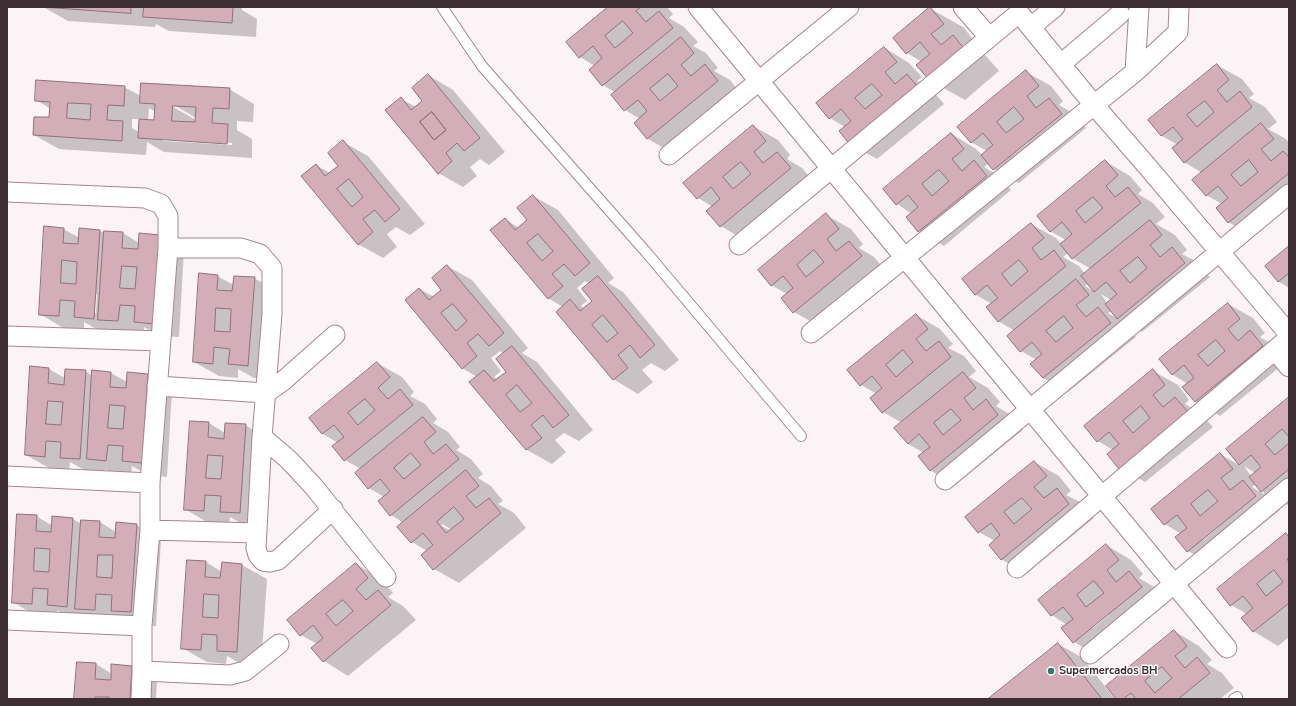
<!DOCTYPE html>
<html>
<head>
<meta charset="utf-8">
<style>
  body { margin:0 }
  #map { position:relative; width:1296px; height:706px; overflow:hidden; background:#fbf3f5; font-family:"Nunito Sans",sans-serif }
  canvas { display:block }
  .frame { position:absolute; inset:0; border:8px solid #3c2e32; pointer-events:none }
</style>
</head>
<body>
<div id="map">
<canvas width="1296" height="706"></canvas>
<div class="frame"></div>
</div>
<script>
const context = document.querySelector('canvas').getContext('2d');
context.lineJoin = 'round';
function paint(path, color) {
  context.fillStyle = color;
  context.fill(path, 'evenodd');
}
function stroke(path, color, width, dash) {
  context.strokeStyle = color;
  context.lineWidth = width;
  context.lineCap = dash ? 'butt' : 'round';
  context.setLineDash(dash || []);
  context.stroke(path);
}
function drawText(font, color, halo, rows, align = 'center') {
  context.font = font + ' "Nunito Sans",sans-serif';
  context.lineWidth = 3;
  context.setLineDash([]);
  context.textBaseline = 'middle';
  context.strokeStyle = halo;
  context.fillStyle = color;
  for (const [text, x, y, turn = 0] of rows) {
    context.save();
    context.translate(x, y);
    context.rotate((+turn || 0) * Math.PI / 180);
    context.textAlign = isNaN(turn) ? turn : align;
    if (halo) context.strokeText(text, 0, 0);
    context.fillText(text, 0, 0);
    context.restore();
  }
}
const shadow = new Path2D(`
  M43 7H242V10L257 19 256 37 169 31 156 24 155 27 68 21Z
  M609 7H667L673 14 669 18 684 27 698 42 693 46 706 53 718 68 714 71 730 80 742 95 673 153 648 139 635 123 640 119 625 110 612 95 616 93 603 85 595 66 580 57 567 42Z
  M929 8 963 27 976 43 972 47 986 56 999 71 965 100 931 81 922 62 907 53 894 38Z
  M885 48 909 63 922 77 917 81 932 90 944 104 877 159 852 145 845 127 830 118Z
  M1217 65 1242 79 1254 94 1249 98 1265 107 1277 122 1268 129 1286 139 1289 143V207L1253 236 1228 222 1222 204 1206 195 1202 173 1184 162 1178 145 1162 136 1150 120Z
  M1026 72 1051 86 1063 101 1059 105 1074 114 1086 128 1019 183 994 169 989 163 984 167 999 176 1011 190 944 246 919 231 908 218 912 214 897 204 952 134 976 149 982 155 987 151 971 142ZM1028 140 1029 142 1012 155V153Z
  M428 75 453 90 505 152 489 165 480 159 470 167 477 176 463 187 438 173 401 99 416 107 424 101Z
  M124 87 141 96 229 89 254 104 253 122 237 121V130L252 139V158L164 152 147 142 146 155 59 149 34 135 50 118 51 109 36 100ZM169 102 196 118V120L168 104ZM149 108 156 112 155 121H148ZM132 119H140L139 132 132 128ZM163 139 232 143V145L163 141Z
  M753 126 778 140 790 155 787 159 802 168 815 183 746 241 721 226 713 207 698 198Z
  M343 142 368 156 425 224 410 235 396 227 387 234 397 247 383 258 358 244 316 165 330 173 339 166Z
  M1105 161 1130 176 1142 190 1138 194 1153 203 1165 217 1156 224 1175 235 1187 250 1182 254 1197 262 1210 277 1142 332 1123 321 1136 337 1068 392 1043 378 1032 364 1037 360 1021 351 1015 331 998 321 992 304 976 295 964 279 1031 224 1056 238 1061 244 1066 240 1050 231ZM1068 253 1072 258 1091 269 1085 274 1079 266 1063 257ZM1088 283 1095 291V292L1085 286ZM1101 294 1111 300 1107 303ZM1111 311 1118 319 1108 313Z
  M533 196 558 210 614 278 608 283 623 292 679 360 665 371 651 363 642 370 653 382 638 394 613 379 563 307 548 298 505 219 519 228 529 220ZM585 281 590 284 594 302 585 309 581 306 587 301 577 288Z
  M826 215 851 229 863 244 859 248 874 257 886 271 819 326 794 312 787 294 771 285Z
  M63 229 80 238 100 231 105 234V232L123 233 139 243 184 250 179 337 160 336 144 327 143 335 100 331 84 322V330L65 329 40 314ZM95 294H97L96 313H94Z
  M1289 248V288L1279 282 1266 266Z
  M447 266 472 280 528 348 522 353 537 362 593 430 579 441 564 433 555 440 566 452 552 464 527 450 471 382 477 377 462 368 420 289 434 297 443 290ZM500 351 504 354 507 372 498 379 494 377 501 371 491 358Z
  M217 276 234 285 254 278 279 293 273 380 254 378 238 369V378L219 376 194 362Z
  M1228 304 1253 318 1265 333 1260 337 1275 346 1287 361 1220 416 1195 401 1188 384 1173 375 1160 359Z
  M916 315 940 329 953 344 948 348 964 356 976 371 969 377 988 388 1000 402 996 406 1011 415 1023 430 955 485 930 470 924 453 908 444 902 423 883 412 877 394 861 385Z
  M377 363 402 377 414 392 410 396 425 404 437 419 433 423 448 432 460 447 456 450 471 459 483 474 478 478 491 486 503 501 498 504 514 513 526 528 459 583 434 569 427 551 412 542 404 523 391 515 384 497 369 488 356 473 361 469 345 460 334 447 338 443 323 434 310 419ZM442 524 452 530 451 531 442 526Z
  M49 369 65 378 85 371 93 376V372L111 373 127 382 147 375 172 390 167 477 148 475 132 466 131 474 113 473 105 469V473L86 471 70 462 69 471 51 469 26 455Z
  M1153 371 1178 385 1189 400 1185 404 1200 413 1213 427 1145 482 1120 468 1113 450 1098 441Z
  M1289 398V503L1287 505 1266 493 1280 510 1212 565 1188 551 1181 534 1165 524 1153 509 1220 454 1241 466 1227 449ZM1244 466 1255 473 1251 476ZM1256 484 1264 493V494L1252 487ZM1218 525 1220 526 1203 540 1202 538Z
  M191 422 209 423 225 433 245 425 270 440 264 527 246 526 230 517 229 525 210 524 185 509Z
  M1034 462 1059 476 1071 491 1066 495 1082 503 1094 518 1026 574 1001 559 995 541 979 532Z
  M36 516 53 526 73 519 82 524 100 522 116 532 136 525 161 539 156 626 137 625 121 615 120 624 73 619 57 610V618L38 617 13 602Z
  M1286 534 1289 536V637L1278 646 1253 631 1247 614 1231 605Z
  M1106 545 1131 560 1143 574 1139 578 1154 587 1166 602 1099 657 1074 642 1067 625 1052 615ZM1108 614 1109 615 1093 628 1092 627Z
  M206 562 222 572 242 565 267 579 261 666 243 665 227 656 226 664 207 662 182 648Z
  M356 564 381 579 393 593 388 597 403 606 416 620 348 676 324 661 317 644 301 635Z
  M1174 631 1199 646 1212 660 1207 664 1222 673 1234 688 1220 699H1117Z
  M1058 644 1083 658 1115 699H990Z
  M96 664 112 674V665L132 666 157 681 156 699H75Z`);
const building = new Path2D(`
  M42 7H131V13Z
  M144 7H233L232 23 143 17Z
  M608 7H641L636 11 646 22 659 11 673 28 602 86 589 70 602 58 593 46 579 58 566 42ZM623 21 633 33 615 48 605 36Z
  M930 7 944 24 931 34 941 45 953 35 966 51 930 81 916 65 930 54 920 42 906 54 893 38Z
  M681 37 694 53 681 65 691 76 705 64 718 81 647 139 634 123 647 111 638 100 624 111 611 95ZM668 74 678 86 660 101 650 89Z
  M884 47 897 62 885 72 895 84 907 74 920 90 851 146 839 131 851 121 841 109 829 119 816 103ZM872 84 882 95 865 109 855 98Z
  M1217 64 1229 80 1217 90 1227 102 1240 91 1252 107 1184 163 1172 148 1183 139 1173 127 1161 136 1148 120ZM1205 101 1214 112 1197 127 1187 115Z
  M1026 70 1039 86 1027 96 1036 108 1049 98 1062 114 993 170 981 155 993 145 983 133 971 143 957 127ZM1014 107 1024 119 1006 133 997 122Z
  M428 74 480 138 464 151 457 143 446 153 452 161 438 174 385 110 401 97 411 110 422 101 412 88ZM432 112 446 130 434 140 420 122Z
  M36 80 125 86 124 106 108 105 107 120 123 121 122 141 33 135 34 117H49L50 102 35 101ZM68 103 91 104 90 120 67 118Z
  M141 83 230 88 229 109 213 108 212 123 228 124 227 144 138 138 139 119 154 120 155 104 140 103ZM173 106 196 107 195 122 172 121Z
  M432 112 446 130 434 140 420 122Z
  M1261 123 1274 139 1261 149 1271 161 1283 151 1289 157V173L1228 223 1216 208 1228 198 1218 186 1206 196 1192 180ZM1249 160 1258 172 1241 186 1231 175Z
  M753 125 766 141 754 152 763 163 777 152 791 168 720 227 706 211 720 199 711 187 697 199 683 183ZM741 162 751 174 733 189 723 177Z
  M951 133 964 149 952 159 962 171 974 160 987 176 918 232 906 217 918 207 908 195 896 205 883 189ZM939 170 949 181 932 196 922 184Z
  M343 140 400 209 385 222 375 210 363 219 373 232 358 245 301 176 316 164 325 176 338 166 328 153ZM349 179 363 197 352 207 337 189Z
  M1105 160 1118 175 1106 186 1115 197 1128 187 1141 203 1072 259 1060 244 1072 234 1062 222 1050 232 1037 216ZM1093 197 1103 208 1085 223 1076 211Z
  M533 195 590 263 575 276 564 264 552 274 563 286 548 299 490 230 505 218 515 230 527 220 517 208ZM538 234 553 251 542 261 527 243Z
  M826 213 839 229 827 239 836 251 849 241 862 256 793 313 781 298 793 288 783 276 771 286 758 270ZM814 250 824 262 806 277 797 265Z
  M1150 220 1162 235 1150 245 1160 257 1172 247 1185 263 1117 319 1105 304 1117 294 1106 282 1094 292 1081 276ZM1138 257 1147 268 1130 283 1120 271Z
  M1031 223 1044 238 1032 248 1041 260 1054 250 1066 266 998 322 986 307 998 298 987 285 975 295 962 279ZM1019 260 1028 271 1011 286 1002 274Z
  M44 226 64 228 63 243 78 244 79 228 100 230 94 319 74 317 75 301 60 300 59 316 39 315ZM62 260 77 262 76 284 61 283Z
  M104 231 123 232 122 248 138 249 139 233 160 235 154 324 134 322 135 306 120 305 118 321 98 320ZM122 266 137 267 135 289 120 288Z
  M1289 246V273L1278 282 1265 266Z
  M447 265 504 333 489 346 478 334 467 343 477 356 462 369 405 300 419 288 429 300 441 290 432 278ZM453 304 467 321 456 331 441 313Z
  M199 273 218 275 217 290 232 291 234 276 255 277 248 366 228 364 230 349 214 347 213 364 193 362ZM216 308 231 309 230 332 215 331Z
  M598 276 655 345 640 358 630 345 618 355 628 368 613 380 556 312 570 299 580 311 592 301 582 289ZM603 315 618 333 607 342 592 325Z
  M1076 279 1089 295 1076 305 1086 317 1098 307 1111 323 1043 378 1030 364 1042 354 1032 342 1020 352 1007 336ZM1064 316 1073 328 1056 342 1046 331Z
  M1228 303 1240 319 1228 329 1238 341 1250 330 1263 346 1195 402 1182 387 1194 378 1184 365 1172 375 1159 359ZM1216 340 1225 351 1208 366 1198 355Z
  M916 314 928 329 916 339 926 351 939 341 951 357 882 413 870 398 882 388 872 376 860 386 847 370ZM903 350 913 362 896 377 886 365Z
  M512 346 569 415 553 428 543 415 531 425 542 438 526 450 469 382 484 370 494 381 506 372 496 359ZM517 385 532 403 520 412 506 395Z
  M377 362 390 377 378 388 388 399 400 389 413 405 344 461 332 446 344 437 334 425 322 434 309 418ZM365 399 375 410 358 425 348 413Z
  M30 366 49 368 48 383 64 385 65 369 86 370 80 459 60 458 61 442 46 441 45 457 25 455ZM48 401 63 402 61 425 46 424Z
  M1153 369 1165 385 1153 395 1163 407 1175 397 1188 412 1119 469 1107 454 1119 444 1109 432 1097 442 1084 426ZM1141 406 1150 418 1133 433 1123 421Z
  M92 370 111 372 110 387 126 388 127 372 148 374 142 463 122 461 123 446 108 445 106 461 87 459ZM110 405 125 406 123 429 108 428Z
  M963 372 976 388 964 398 973 410 986 399 998 415 930 471 918 456 930 447 919 434 908 444 894 428ZM951 409 961 420 943 435 934 423Z
  M1289 397V437L1282 429 1265 444 1275 455 1289 443V469L1261 492 1249 477 1261 467 1251 455 1239 465 1226 449Z
  M423 417 436 432 424 442 433 454 446 444 459 459 390 516 378 501 390 491 380 479 368 489 355 473ZM411 453 421 465 404 479 394 468Z
  M190 421 209 422 208 437 224 439 225 423 246 424 240 513 220 512 221 496 205 495 204 511 184 510ZM208 455 223 456 221 479 206 478Z
  M1220 453 1233 469 1221 478 1230 490 1243 480 1256 496 1187 552 1175 537 1187 528 1177 515 1164 525 1151 509ZM1208 490 1218 501 1200 516 1191 504Z
  M1034 461 1047 476 1034 487 1044 498 1057 488 1069 504 1001 560 989 545 1000 535 991 523 978 533 965 517ZM1022 498 1032 509 1014 524 1004 512Z
  M466 470 479 486 466 496 476 508 489 498 501 513 433 570 421 555 433 545 423 533 411 543 397 527ZM454 507 464 519 446 533 437 522Z
  M17 514 37 515 36 531 51 532 52 516 73 518 67 607 47 605 48 589 33 588 32 604 12 603ZM35 548 50 549 49 572 34 571Z
  M81 520 100 521 99 537 115 538 116 522 137 524 131 612 111 611 112 595 96 594 95 610 75 609ZM98 555H113L112 578 97 577Z
  M1286 533 1289 537V557L1287 559 1289 562V603L1253 632 1241 618 1253 608 1243 596 1230 606 1217 589ZM1274 570 1283 582 1266 596 1257 584Z
  M1106 544 1119 560 1107 570 1116 582 1129 571 1142 587 1073 643 1061 628 1073 619 1063 607 1051 616 1038 600ZM1094 581 1104 593 1086 607 1077 595Z
  M187 560 206 561 205 577 220 578 222 562 242 564 237 652 217 651V635L202 634 201 650 181 649ZM204 594 219 595 218 618 203 617Z
  M356 563 368 578 356 589 366 600 378 590 391 605 323 662 311 648 323 638 313 625 300 636 287 620ZM343 600 353 611 336 626 326 614Z
  M1174 630 1187 646 1175 656 1185 668 1197 657 1210 673 1178 699H1136L1131 693 1123 699H1116L1106 686ZM1162 667 1172 678 1155 693 1145 681Z
  M1058 643 1102 699H988Z
  M77 662 96 663 95 679 111 680V664L132 666 130 699H109V697H95L94 699H74Z`);
const lane = new Path2D(`
  M442 7 482 66 646 252 801 436
  M1234 699 1237 697`);
const street = new Path2D(`
  M698 7 1227 648
  M963 7 989 37
  M1139 7 1135 72 1178 32 1179 7
  M1031 27 1055 7
  M1061 64 1120 14
  M669 155 849 7
  M7 192 145 198 161 204 168 216V248L150 483V530L142 626V671L141 699
  M739 245 1019 13 1094 105 1147 166 1289 334
  M168 248H241L260 254 272 268V314L262 437 256 548 258 555 263 561 270 562 278 560 333 509
  M811 333 1135 72
  M7 336 161 341
  M1275 350 1289 367
  M157 386 266 393 283 381 335 335
  M262 437 289 460 314 487 386 577
  M7 476 150 483
  M945 480 1289 194
  M150 530 257 533
  M1017 568 1289 338
  M7 620 142 626
  M1090 654 1289 488
  M142 671 230 675 245 671 279 644`);
const markers = [
  [1051,671,4,"#34786c"]
];
const poiNames = [
  ["Supermercados BH",1059,671]
];
paint(shadow, '#0003');
paint(building, '#d3aeb8');
stroke(building, '#916f79', 1);
stroke(lane, '#a8858e', 12);
stroke(street, '#a8858e', 21);
stroke(lane, '#fff', 10);
stroke(street, '#fff', 19);
for (const [x, y, r, color] of markers) {
  const dot = new Path2D();
  dot.arc(x, y, r, 0, 2 * Math.PI);
  context.fillStyle = color;
  context.fill(dot);
  stroke(dot, '#fff', 1.5);
}
drawText('bold 11px', '#3c2e32', '#fff', poiNames, 'left');
</script>
</body>
</html>
